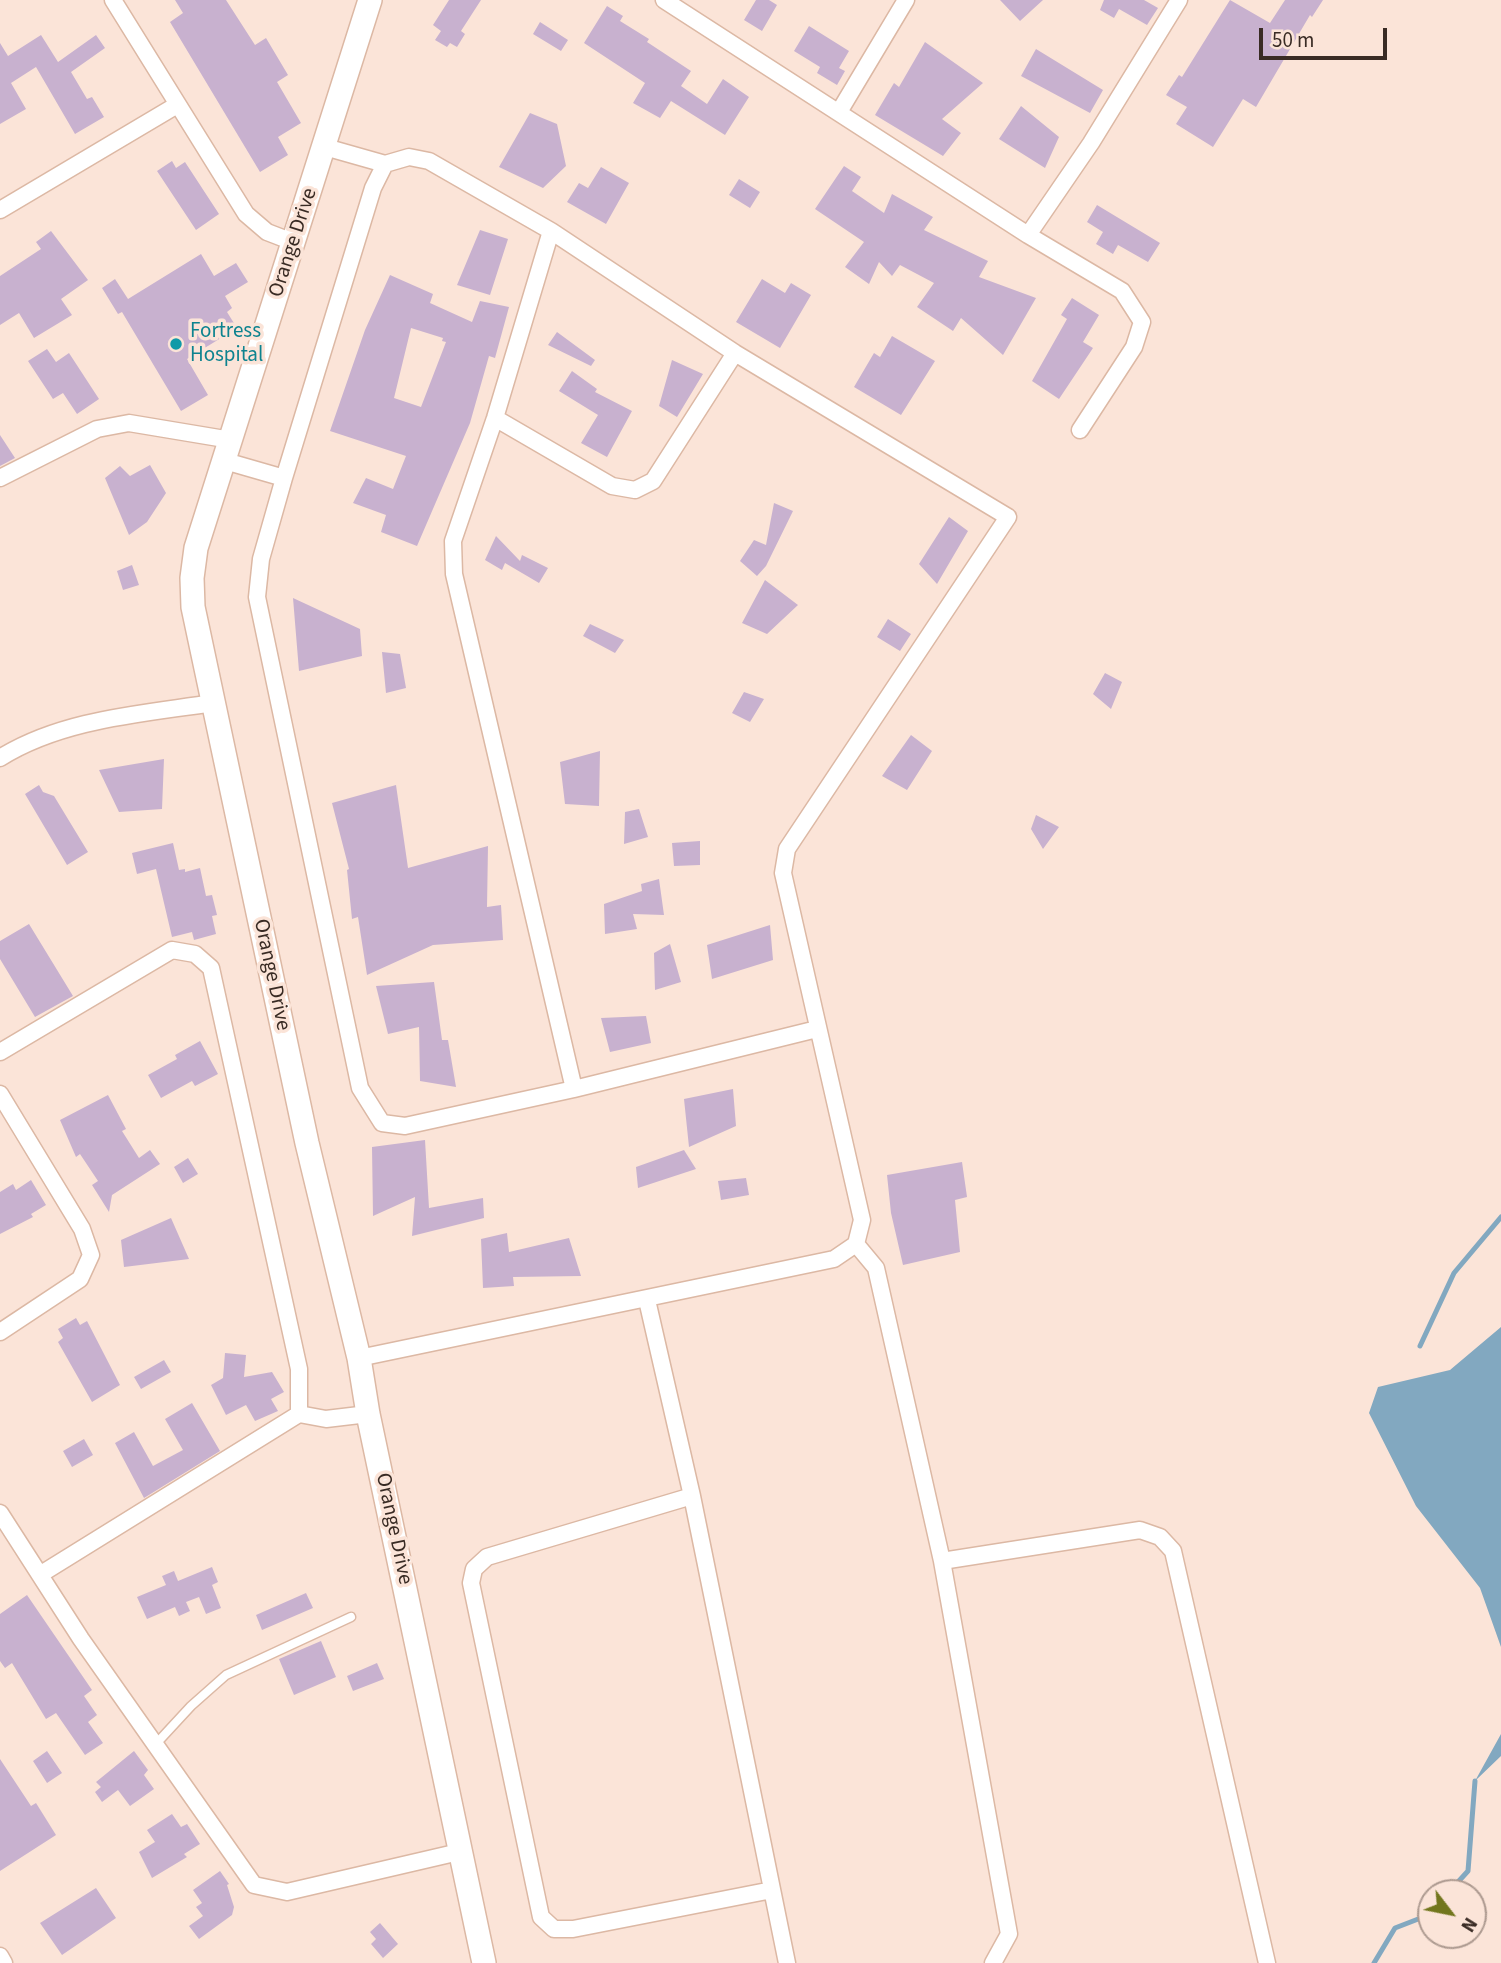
<!DOCTYPE html>
<html>
<head>
<meta charset="utf-8">
<style>
	body { margin:0 }
	#map { position:relative; width:1501px; height:1963px; overflow:hidden; background:#fbe4d8; font-family:"Source Sans 3",sans-serif }
	canvas { display:block }
	.north { position:absolute; left:1417px; top:1879px; width:70px; height:70px; box-sizing:border-box; background:#fbe4d8; border:2px solid #ad9a90; border-radius:50%; rotate:122deg; font-size:19px; font-weight:700; line-height:28px; text-align:center; color:#392b24 }
	.north::after { content:''; display:block; margin:auto; width:24px; height:32px; background:#72761d; clip-path:polygon(50% 0,100% 100%,50% 72%,0 100%) }
	.scale { position:absolute; left:1259px; top:28px; width:128px; height:32px; box-sizing:border-box; border:4px solid #392b24; border-top:0; padding-left:9px; font-size:21px; line-height:24px; white-space:nowrap; color:#392b24; -webkit-text-stroke:5px #fbe4d8; paint-order:stroke }
</style>
</head>
<body>
<div id="map">
<canvas width="1501" height="1963"></canvas>
<div class="north">N</div>
<div class="scale">50 m</div>
</div>
<script>
const g = document.querySelector('canvas').getContext('2d');
g.lineJoin = 'round';
function paint(path, color) { g.fillStyle = color; g.fill(path, 'evenodd'); }
function trace(path, color, width, dash) { g.strokeStyle = color; g.lineWidth = width; g.lineCap = dash ? 'butt' : 'round'; g.setLineDash(dash || []); g.stroke(path); }
function drawText(font, color, halo, rows, align = 'center') {
  g.font = font + ' "Source Sans 3",sans-serif'; g.lineWidth = 7; g.setLineDash([]); g.textBaseline = 'middle'; g.strokeStyle = halo; g.fillStyle = color; for (const [text, x, y, turn = 0] of rows) {
    g.save(); g.translate(x, y); g.rotate((+turn || 0) * Math.PI / 180); g.textAlign = isNaN(turn) ? turn : align; if (halo) g.strokeText(text, 0, 0); g.fillText(text, 0, 0); g.restore();
  }
}
const water = new Path2D(`
	M1501,1327v320l-21,-59 -64,-82 -47,-93 9,-26 72,-17z
	M1501,1734v22l-26,25z`);
const stream = new Path2D(`
	M1420,1346l34,-73 47,-56
	M1448,1893l20,-22 7,-90
	M1374,1963l21,-35 31,-12 5,-6`);
const building = new Path2D(`
	M175,0h51l29,45 11,-7 22,37 -11,7 24,41 -23,14 10,18 -28,17 -90,-150 13,-9z
	M449,0h32l-20,31 4,3 -8,13 -7,-4 -3,4 -12,-7 6,-9 -8,-6z
	M756,0h13l8,5 -15,26 -18,-11z
	M1000,0h43l-23,21z
	M1104,0h40l14,8 -11,17 -28,-16 -5,9 -14,-8z
	M1230,0l40,23 15,-23h38l-11,17 -2,-2 -54,92 -13,-8 -30,48 -37,-23 11,-17 -21,-12 13,-20 3,2z
	M607,6l16,10 -3,5 29,18 -2,3 44,29 -10,15 26,18 16,-25 26,18 -24,38 -54,-34 -11,17 -27,-15 12,-20 -61,-40z
	M540,22l28,18 -7,11 -28,-17z
	M809,26l40,25 -10,17 6,3 -8,14 -20,-12 3,-6 -26,-16z
	M41,35l17,27 38,-27 9,13 -34,24 16,27 5,-2 12,20 -29,17 -39,-67 -25,16 15,26 -26,15v-81l8,13z
	M925,42l58,41 -41,36 19,14 -18,23 -68,-41 19,-32 5,4z
	M1036,49l67,41 -13,23 -69,-37z
	M1021,106l38,31 -14,31 -46,-29z
	M530,113l27,11 9,42 -23,22 -44,-21z
	M172,161l4,7 9,-6 34,52 -23,16 -39,-59z
	M844,166l17,11 -9,14 32,22 8,-19 41,23 -9,13 64,31 -9,16 57,21 -33,57 -42,-37 -8,13 -36,-24 17,-24 -34,-18 -8,11 -13,-14 -10,22 -24,-17 19,-25 -49,-33z
	M601,167l28,16 -23,41 -39,-22 12,-19 9,5z
	M739,179l21,13 -10,16 -21,-13z
	M1097,205l63,38 -12,19 -30,-17 -5,9 -17,-10 7,-12 -16,-10z
	M480,230l28,9 -18,56 -33,-10z
	M51,231l37,49 -27,19 11,16 -38,23 -15,-25 -19,12v-49l41,-27 -5,-7z
	M201,254l13,22 22,-13 12,19 -23,14 7,12 -5,4 10,16 -50,31 21,36 -27,16 -59,-99 -4,2 -16,-26 13,-9 13,20z
	M390,275l43,19 -3,9 42,19 8,-21 29,6 -14,51 -6,-2 -19,67 -53,123 -36,-14 5,-17 -33,-12 13,-25 27,11 13,-33 -76,-25 35,-101zM411,328l32,10 -1,3 4,1 -25,65 -27,-9z
	M762,279l23,14 6,-10 20,12 -31,53 -44,-26z
	M1072,298l27,17 -16,27 10,6 -34,51 -27,-18 35,-62 -6,-4z
	M557,332l38,28 -4,6 -43,-21z
	M892,336l43,25 -34,54 -47,-28 20,-34 6,4z
	M47,349l9,13 13,-9 30,46 -22,15 -14,-21 -10,6 -25,-38z
	M672,360l31,14 -26,43 -18,-11z
	M572,371l25,18 -2,3 37,19 -25,46 -26,-14 17,-28 -39,-24z
	M0,435l15,23 -15,8z
	M150,465l16,28 -19,29 -18,13 -24,-57 15,-12 10,10z
	M774,503l19,8 -27,55 -9,10 -17,-15 14,-21 12,5z
	M949,517l19,14 -31,53 -18,-20z
	M496,536l24,25 2,-6 26,13 -9,15 -34,-20 -3,7 -17,-10z
	M132,565l7,20 -16,5 -6,-19z
	M765,580l33,25 -31,29 -25,-11z
	M293,598l67,31 2,27 -63,15z
	M888,619l23,15 -11,17 -23,-14z
	M590,624l34,16 -9,13 -32,-17z
	M382,652l18,2 6,34 -20,5z
	M1105,673l17,9 -11,27 -18,-15z
	M744,692l20,7 -14,23 -18,-9z
	M911,735l21,16 -25,39 -25,-14z
	M600,751l-1,55 -34,-2 -5,-42z
	M164,759l-2,50 -43,3 -20,-42z
	M39,785l4,7 11,4 34,56 -21,13 -42,-71z
	M396,785l12,83 80,-22 -1,61 14,-2 2,35 -70,5 -66,30 -9,-58 -6,2 -5,-49 2,-1 -17,-66z
	M639,809l9,28 -24,7 1,-32z
	M1036,815l23,12 -16,22 -12,-20z
	M700,841v24l-26,1 -2,-23z
	M173,843l6,27 6,-1v3l15,-4 6,28 6,-1 5,20 -5,1 4,18 -22,6 -2,-8 -20,5 -16,-68 -19,5 -5,-21z
	M659,879l5,36 -31,-1 4,15 -32,5 -1,-30 38,-13 -1,-7z
	M29,924l44,72 -38,21 -35,-58v-18z
	M770,925l3,35 -61,19 -5,-34z
	M670,944l11,38 -26,8 -1,-37z
	M434,982l8,58h6l8,47 -36,-6 -1,-54 -31,7 -12,-48z
	M646,1016l5,27 -41,9 -9,-34z
	M200,1041l18,33 -23,12 -3,-5 -31,17 -13,-23 29,-16 -2,-4z
	M733,1089l3,37 -47,21 -5,-48z
	M108,1095l18,34 -4,2 17,27 11,-8 10,14 -48,31 -3,17 -17,-27 6,-4 -18,-27 -4,3 -16,-37z
	M425,1140l4,68 54,-10 1,20 -72,18 3,-39 -42,19 -1,-69z
	M684,1150l12,19 -58,19 -2,-21z
	M188,1158l10,16 -15,9 -9,-16z
	M962,1162l5,35 -12,3 5,52 -57,13 -12,-52 -4,-38z
	M746,1178l3,17 -28,5 -3,-19z
	M31,1180l15,25 -15,9 2,3 -33,17v-42l13,-8 3,6z
	M171,1218l18,41 -65,8 -3,-27z
	M507,1233l2,19 60,-14 12,38 -68,1 1,9 -31,2 -2,-49z
	M76,1318l4,7 7,-4 33,64 -28,17 -34,-60 5,-4 -5,-9z
	M225,1353l21,2 -2,22 28,-5 12,20 -13,7 7,12 -23,10 -9,-16 -20,10 -15,-30 12,-7z
	M164,1360l7,12 -30,17 -7,-12z
	M192,1403l28,48 -76,47 -29,-55 19,-11 19,34 30,-16 -18,-31z
	M84,1439l9,16 -21,12 -9,-16z
	M212,1567l6,15 -6,3 9,23 -15,6 -7,-17 -13,5 4,9 -11,5 -4,-9 -28,12 -10,-22 29,-12 -4,-9 12,-5 4,10z
	M306,1593l7,15 -51,22 -6,-15z
	M27,1595l65,95 -8,6 13,19 -9,7 15,21 -18,12 -29,-42 -10,6 -34,-56 -7,5 -5,-7v-47z
	M321,1641l15,36 -42,18 -15,-36z
	M377,1663l7,16 -31,12 -6,-15z
	M47,1751l15,22 -15,10 -14,-22z
	M134,1751l14,19 -4,5 10,14 -24,17 -12,-16 -16,12 -7,-10 6,-5 -5,-5z
	M0,1759l31,47 5,-3 20,32 -56,36z
	M172,1814l9,13 6,-3 13,20 -16,10 3,3 -35,21 -13,-26 16,-10 -8,-12z
	M220,1871l9,13 -2,1 7,22 -2,8 -33,24 -10,-13 14,-10 -7,-9 6,-4 -9,-13z
	M96,1888l20,30 -54,37 -22,-32z
	M380,1923l18,21 -15,14 -12,-14 5,-5 -6,-7z`);
const lane = new Path2D(`
	M154,1746l37,-40 35,-31 125,-58`);
const street = new Path2D(`
	M113,0l133,214 21,18 26,10
	M664,0l364,235 63,-92 88,-143
	M839,112l67,-112
	M325,147l60,17
	M0,210l177,-105
	M551,231l-56,187 -42,123 1,33 120,515
	M1028,235l94,56 20,31 -8,25 -54,83
	M495,418l117,68 23,4 18,-9 82,-128
	M225,461l59,17
	M0,478l97,-49 32,-6 102,17
	M0,758c62,-39 142,-44 213,-55
	M0,1052l172,-102 23,4 16,14 88,401v45l-258,160
	M0,1094l82,135 9,26 -11,24 -80,53
	M856,1244l20,24 66,293 67,373 -16,29
	M647,1300l45,196 95,467
	M359,1358l475,-99 22,-15 6,-24 -79,-347 4,-24 221,-332 -273,-164 -184,-122 -122,-70 -20,-4 -24,7 -12,24 -89,290 -23,81 -4,38 103,491 22,35 23,3 169,-37 243,-60
	M299,1414l27,5 42,-5
	M692,1496l-205,61 -13,12 -3,14 70,334 13,12h19l199,-39
	M0,1513l81,126 173,246 33,7 172,-40
	M942,1561l198,-31 20,7 13,14 94,412
	M0,1956l4,7`);
const secondary = new Path2D(`
	M370,0l-174,548 -4,30 1,29 114,536 52,215 9,56 116,549`);
const markers = [
	[176,344,7,"#0f9aa8"]
];
const streetNames = [
	["Orange Drive",294,243,-72],
	["Orange Drive",271,975,78],
	["Orange Drive",393,1529,78]
];
const cultureNames = [
	["Fortress",190,332],
	["Hospital",190,356]
];
paint(water, '#82a8c0');
trace(stream, '#82a8c0', 5);
paint(building, '#c8b1cf');
trace(lane, '#dcb8a4', 11);
trace(street, '#dcb8a4', 19);
trace(secondary, '#dcb8a4', 26);
trace(lane, '#fff', 8);
trace(street, '#fff', 16);
trace(secondary, '#fff', 23);
for (const [x, y, r, color] of markers) { const dot = new Path2D(); dot.arc(x, y, r, 0, 2 * Math.PI); g.fillStyle = color; g.fill(dot); trace(dot, '#fbe4d8', 2.5); }
drawText('21px', '#392b24', '#fbe4d8', streetNames);
drawText('21px', '#0d838f', '#fbe4d8', cultureNames, 'left');
</script>
</body>
</html>
